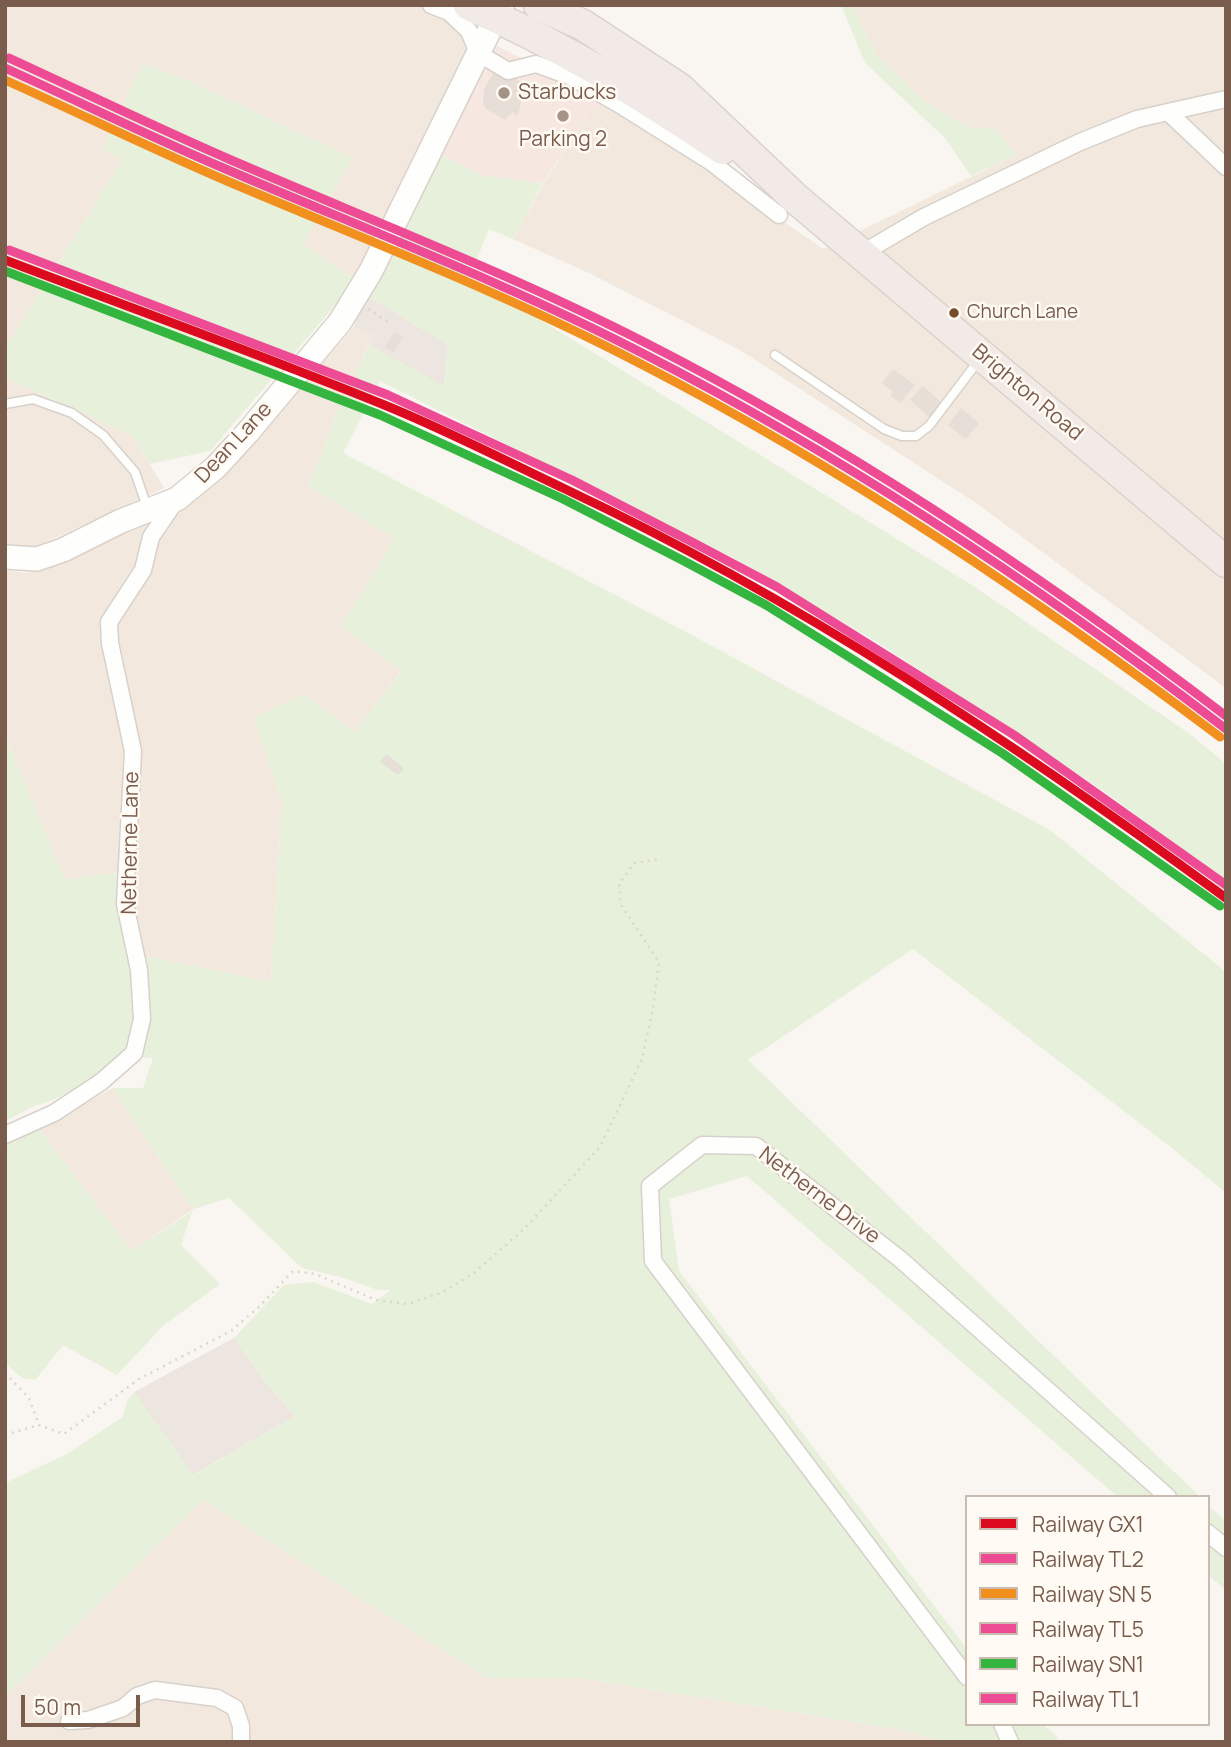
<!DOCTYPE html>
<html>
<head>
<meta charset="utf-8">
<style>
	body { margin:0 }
	#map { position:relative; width:1231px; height:1747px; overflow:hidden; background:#f9f5f0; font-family:Manrope,sans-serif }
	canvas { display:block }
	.frame { position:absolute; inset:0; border:7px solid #7a5c4d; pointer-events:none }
	.legend { position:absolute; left:965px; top:1495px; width:245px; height:231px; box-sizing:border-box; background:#fffaf3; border:2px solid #cabbb1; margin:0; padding:9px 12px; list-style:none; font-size:21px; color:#7a5c4d }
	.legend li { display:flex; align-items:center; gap:14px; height:35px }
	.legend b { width:35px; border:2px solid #cabbb1 }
	.scale { position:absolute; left:21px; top:1695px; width:119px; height:32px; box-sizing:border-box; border:4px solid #7a5c4d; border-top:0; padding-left:9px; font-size:21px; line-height:24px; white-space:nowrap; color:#7a5c4d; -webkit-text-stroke:5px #fffaf3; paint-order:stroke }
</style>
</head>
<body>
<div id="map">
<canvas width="1231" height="1747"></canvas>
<div class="frame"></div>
<ul class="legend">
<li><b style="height:9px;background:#dc0a1e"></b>Railway GX1</li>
<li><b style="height:9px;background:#ee4b95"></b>Railway TL2</li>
<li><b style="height:9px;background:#f1901f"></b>Railway SN 5</li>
<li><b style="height:9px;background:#ee4b95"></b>Railway TL5</li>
<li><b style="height:9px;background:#33b540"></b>Railway SN1</li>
<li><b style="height:9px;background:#ee4b95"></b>Railway TL1</li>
</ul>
<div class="scale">50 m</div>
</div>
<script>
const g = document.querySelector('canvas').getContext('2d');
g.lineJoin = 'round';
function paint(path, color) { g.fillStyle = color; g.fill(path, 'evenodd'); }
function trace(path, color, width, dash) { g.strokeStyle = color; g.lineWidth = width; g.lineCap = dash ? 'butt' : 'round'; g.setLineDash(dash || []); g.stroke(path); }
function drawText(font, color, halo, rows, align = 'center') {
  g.font = font + ' Manrope,sans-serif'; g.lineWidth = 5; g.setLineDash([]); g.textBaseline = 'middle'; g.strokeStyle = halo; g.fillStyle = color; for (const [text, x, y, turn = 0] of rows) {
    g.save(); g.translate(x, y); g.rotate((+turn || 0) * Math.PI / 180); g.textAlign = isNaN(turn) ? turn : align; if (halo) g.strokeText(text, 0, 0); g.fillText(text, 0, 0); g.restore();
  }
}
const residential = new Path2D(`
	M5,5h412l39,19 14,30 -114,227 -54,-37 50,-86 -251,-8 22,9 -118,190z
	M852,5h374v683l-247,-183 -239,-155 -149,-76 -78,-35 31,-56 56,-86 25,13 198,139 193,-94 -21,-27h-24l-44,-25 -50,-47z
	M354,327l19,9 -31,64 -33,86 86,52 -54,89 61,42 -47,63 -50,-38 -52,24 29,86 -11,179 -130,-27 -8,-83 -28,1 -40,7 -60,-146v-165l21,3 55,-19 59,-35 113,-77z
	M5,378l127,57 32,53 -127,58 -32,2z
	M113,1088l80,121 -61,42 -93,-122z
	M203,1500l284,178h92l313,50 55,14h-942v-46z`);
const commercial = new Path2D(`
	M497,46l103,51 -57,86 -59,-7 -44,-21z`);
const industrial = new Path2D(`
	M364,294l83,50 -3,43 -75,-42 4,-9 -19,-9z
	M234,1338l31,44 30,34 -102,59 -59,-83z`);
const green = new Path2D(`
	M841,5h11l25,51 50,47 44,25h24l21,27 -45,21 -26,-38 -80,-75z
	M143,64l41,14 168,80 -49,86 53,37 -146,170 -60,13 -18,-29 -127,-57v-29l118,-190 -22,-9z
	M440,155l44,21 59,7 -30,56 -24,-10 -21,52 48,24 459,282 215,147 36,30v117l-121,-89 -228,-150 -145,-85 -352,-176 -37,72 345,180 362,197 176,142v221l-54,-45 -259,-199 -165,111 452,437h-82l-371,-321 -78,23 10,72 288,378v75h76l14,13v5h-110l-55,-14 -313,-50h-92l-284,-178 -198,196v-213l60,-28 58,-38 4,-16 7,-9 60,83 101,-59 -30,-34 -31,-44 50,-53 29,-3 59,22 19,-14h-13l-38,-13 -38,-9 -73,-70 -36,11 -80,-121h30l10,-30 -27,-1 -31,27 -60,22 -30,15v-386l60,145 40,-6 29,-1 7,82 130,27 11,-178 -29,-86 52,-24 50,38 47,-62 -61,-43 54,-89 -86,-52 33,-86 27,-55 75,41 3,-42 -83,-50z
	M39,1129l93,122 60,-40 -11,34 39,39 -56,41 -47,50 -54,-30 -28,35 -13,-2 -17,-15v-218z
	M1208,1505l18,16v69l-18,-15z`);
const building = new Path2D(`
	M497,66l30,20 -5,11 -4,19 -6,-4 -7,8 -19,-11 -3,-6 1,-14z
	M394,332l9,5 -10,15 -8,-5z
	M893,369l22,16 -15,18 -10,-8 3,-3 -11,-9z
	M923,386l19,17 -13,14 -19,-17z
	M961,408l18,15 -13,16 -18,-14z
	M386,754l18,14 -6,7 -18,-13z`);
const path = new Path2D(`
	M368,309l22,14
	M5,1373l24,25 10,27 25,9 75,-55 92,-48 29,-25 33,-35 22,3 61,26 31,4 34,-11 33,-20 50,-44 76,-82 42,-88 11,-51 6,-46 -38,-57 -2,-21 15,-21 28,-4
	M5,1435l34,-10`);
const lane = new Path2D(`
	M775,355l109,74 18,7h14l13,-10 50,-66
	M5,404l28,-5 39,14 31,22 32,37 12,35`);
const street = new Path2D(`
	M431,5l18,7 20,19 9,22 30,18 28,-7 33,12 48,27 94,59 68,53
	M1168,112l58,55
	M861,254l63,-37 156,-75 57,-23 89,-20
	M5,1135l49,-22 47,-31 33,-29 8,-34 -3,-49 -14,-66 8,-153 -23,-108 -1,-21 34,-52 8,-33 26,-38
	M1208,1533l18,15
	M967,1677l-314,-416 -3,-75 52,-41 54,1 144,113 268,238
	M69,1721l19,-1 35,-12 14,-12 18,-6 62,8 18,10 6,18v16
	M1002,1724l8,18`);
const secondary = new Path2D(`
	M5,557l32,2 26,-9 58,-29 56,-22 39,-32 32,-35 92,-110 31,-51 131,-266`);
const highway = new Path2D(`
	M469,5c89,39 173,89 253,144
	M539,5l44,20 96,63 116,110 431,364`);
const rail1 = new Path2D(`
	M5,260c126,48 252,93 377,144 62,25 122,56 183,85 234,110 452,256 661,409`);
const rail2 = new Path2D(`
	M5,68c75,34 148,70 223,102 139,60 281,114 416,184 205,105 399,235 582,375`);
const rail3 = new Path2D(`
	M5,80c74,33 147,69 222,101 139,59 280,113 414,183 204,105 396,235 579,373`);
const rail4 = new Path2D(`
	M9,58c74,34 148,70 222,102 139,60 280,114 415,183 204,104 398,234 580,373`);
const rail5 = new Path2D(`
	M5,271l375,144 183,84 119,61 84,45 236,148 218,153`);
const rail6 = new Path2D(`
	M9,250l379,145 184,85 120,62 85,45 237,148 212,150`);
const markers = [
	[504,93,7,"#a69286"],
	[563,116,7,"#a69286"],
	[954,313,6,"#7a4b2a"]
];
const busNames = [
	["Church Lane",967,313]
];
const poiNames = [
	["Starbucks",518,93],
	["Parking 2",563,140,"center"]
];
const streetNames = [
	["Brighton Road",1027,393,40],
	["Dean Lane",234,443,-47],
	["Netherne Lane",131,843,-89],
	["Netherne Drive",819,1196,37]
];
paint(residential, '#f2e8de');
paint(commercial, '#f6e8e1');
paint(industrial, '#ede5e0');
paint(green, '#e7f0db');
paint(building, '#e6ded7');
trace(lane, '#d7d1cb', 11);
trace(street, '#d7d1cb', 19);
trace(secondary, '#d9d2cb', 26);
trace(highway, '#dad1cc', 33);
trace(path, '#dcd5d0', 2.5, [2, 5]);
trace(lane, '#fefefd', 8);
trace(street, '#fefefd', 16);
trace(secondary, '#fefefd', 23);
trace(highway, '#f2eae7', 30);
trace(rail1, '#dc0a1e', 9);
trace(rail2, '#ee4b95', 9);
trace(rail3, '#f1901f', 9);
trace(rail4, '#ee4b95', 9);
trace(rail5, '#33b540', 9);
trace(rail6, '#ee4b95', 9);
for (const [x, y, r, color] of markers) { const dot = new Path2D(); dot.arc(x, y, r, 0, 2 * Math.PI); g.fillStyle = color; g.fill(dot); trace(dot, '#fffaf3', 2.5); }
drawText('19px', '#7a5c4d', '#fffaf3', busNames, 'left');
drawText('21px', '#7a5c4d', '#fffaf3', poiNames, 'left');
drawText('21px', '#7a5c4d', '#fffaf3', streetNames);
</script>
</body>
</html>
